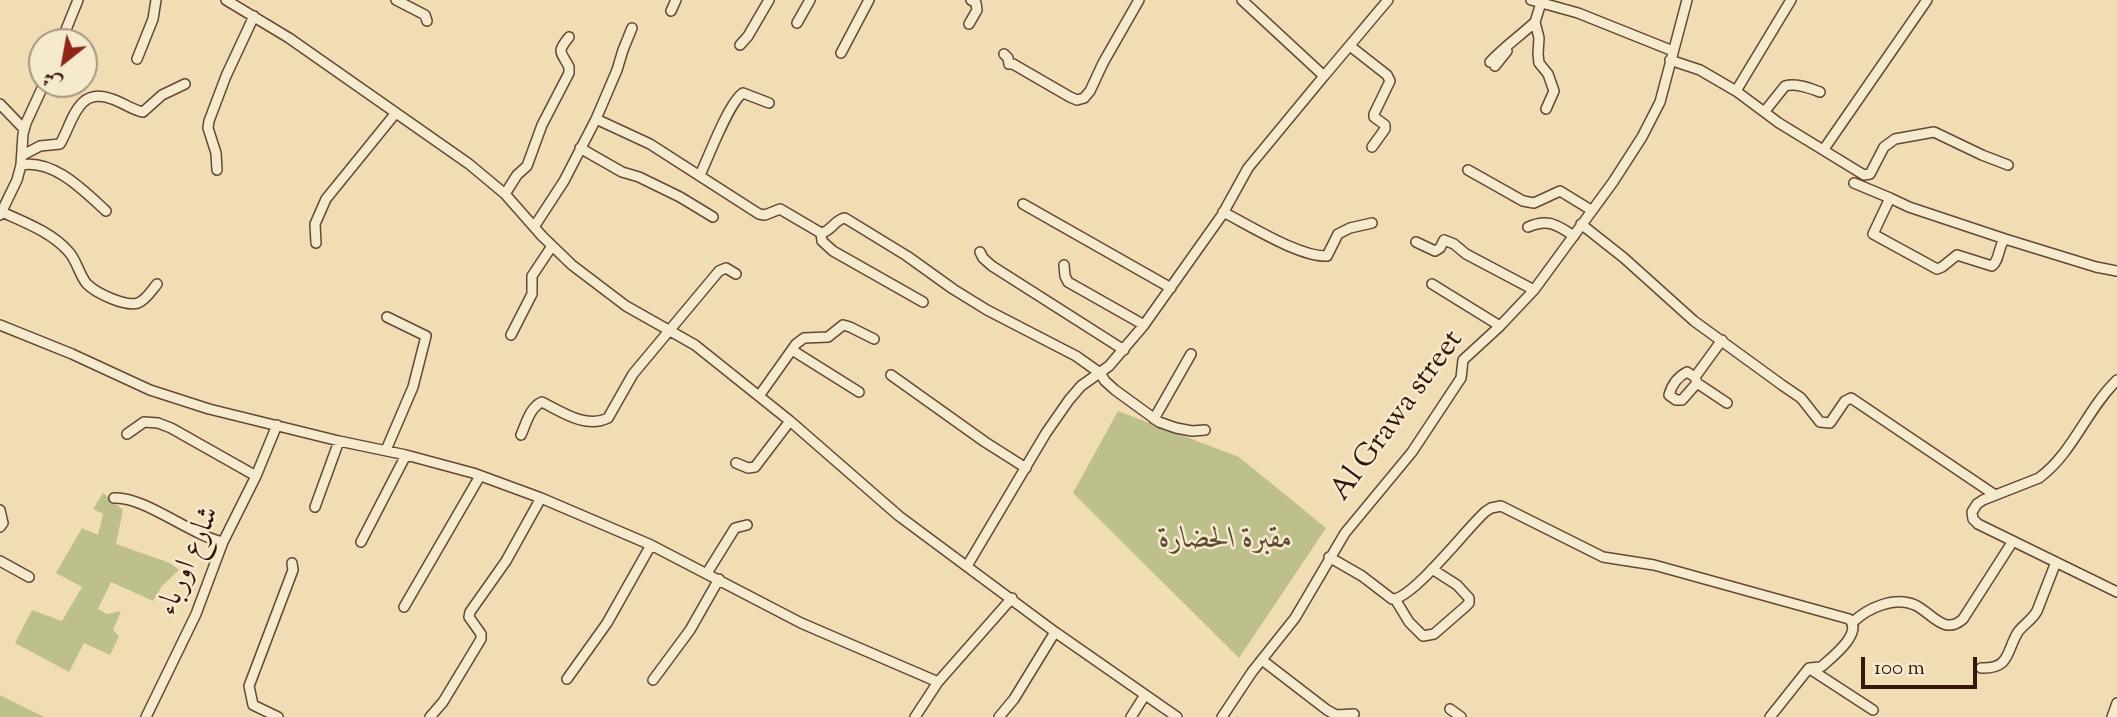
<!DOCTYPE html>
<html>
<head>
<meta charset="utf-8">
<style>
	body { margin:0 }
	#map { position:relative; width:2117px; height:717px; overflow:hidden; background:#f0ddb3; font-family:"Sorts Mill Goudy",Amiri,serif }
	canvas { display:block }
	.north { position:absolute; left:28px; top:28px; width:70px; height:70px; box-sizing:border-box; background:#f5e9ce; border:2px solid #a99580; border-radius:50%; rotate:211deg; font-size:19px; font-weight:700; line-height:28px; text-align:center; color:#36160b }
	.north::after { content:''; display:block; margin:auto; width:24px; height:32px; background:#8f2418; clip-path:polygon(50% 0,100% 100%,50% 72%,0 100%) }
	.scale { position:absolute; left:1861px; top:657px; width:116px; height:32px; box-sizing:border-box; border:4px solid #36160b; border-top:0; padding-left:9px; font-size:21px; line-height:24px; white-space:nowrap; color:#36160b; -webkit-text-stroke:5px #f5e9ce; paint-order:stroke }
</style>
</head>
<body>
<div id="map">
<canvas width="2117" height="717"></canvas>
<div class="north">ش</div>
<div class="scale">100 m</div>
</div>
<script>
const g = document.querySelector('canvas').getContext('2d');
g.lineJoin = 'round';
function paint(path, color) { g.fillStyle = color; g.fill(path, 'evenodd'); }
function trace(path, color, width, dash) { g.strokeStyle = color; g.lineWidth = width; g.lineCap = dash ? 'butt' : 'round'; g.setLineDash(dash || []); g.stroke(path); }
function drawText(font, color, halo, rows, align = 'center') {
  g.font = font + ' "Sorts Mill Goudy",Amiri,serif'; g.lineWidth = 5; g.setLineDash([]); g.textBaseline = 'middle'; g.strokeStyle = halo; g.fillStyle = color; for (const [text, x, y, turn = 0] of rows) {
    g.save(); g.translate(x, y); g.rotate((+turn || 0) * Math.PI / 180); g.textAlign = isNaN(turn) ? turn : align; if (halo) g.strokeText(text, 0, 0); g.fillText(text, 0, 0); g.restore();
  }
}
const green = new Path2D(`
	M1118,411l121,46 87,71 -87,130 -166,-165z
	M103,493l20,17 -7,34 54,19 9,7 -17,16 -9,15 -42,-19 -13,27 9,5 14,-3 -8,19 6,6 -9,19 -26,-12 -15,29 -54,-29 17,-33 30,11 20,-34 -26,-14 26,-45 16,7 5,-21 -10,-5z
	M0,694v1l44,22h-44z`);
const minor = new Path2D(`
	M226,0l63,38 180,126 36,30 37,42 30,29 54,41 69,39 95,76 109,95 156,116 122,85
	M396,0l29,15 2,6
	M1531,0l47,13 95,38
	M1541,3l-6,19 4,16 -1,16 1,9 9,11 6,17 -8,18
	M671,11l5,-11
	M797,23l13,-23
	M969,24l8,-14 -1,-7 -5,-3
	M61,42l17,-42
	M740,45l8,-9 21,-36
	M1350,46l37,29 3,6 -16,33v3l11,8v4l-13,18
	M841,53l28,-53
	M1004,54l4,4 1,6h4l57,33 7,3 7,-2 6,-7 13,-28 36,-63
	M137,59l16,-40 3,-19
	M1670,60l30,10 36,21 43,32 85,52 6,-1 14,-27 11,-8 39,-7 48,23 26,10
	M1490,62c14,-15 30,-26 45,-40
	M1495,66l12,-15
	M1324,76l64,-76
	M1736,91l55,-91
	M0,104l24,25
	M1765,111l20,-25c11,-3 24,2 35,6
	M596,119l21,-49 6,-20 9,-22
	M580,148l42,24 17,5 41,20 33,20
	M1824,149l103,-149
	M23,155l17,-9 20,-2c13,-22 17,-58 52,-45 10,3 20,11 31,13l19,-17 23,-11
	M21,165c33,-6 63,26 85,46
	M217,170l-1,-17 -8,-25 1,-7 17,-45 28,-60
	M1468,170l55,31 11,2 26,-12 31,19
	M700,175c9,-19 29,-73 43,-82l26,10
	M1854,183l36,15 -17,36 64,35 5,-2 15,-12 35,11c8,-6 6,-20 13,-27l91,28 21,4
	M505,194l12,-19 10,-9 15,-41 27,-52v-6c-8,-16 -13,-14 0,-30
	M1890,198l19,9 96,32
	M1023,204l148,84
	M2,212c22,10 49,20 66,39 9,9 11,24 19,33 9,9 38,23 51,19 8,-3 14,-13 19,-19
	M1223,212c26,13 76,45 104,44l11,-22 12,-6 22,-5
	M0,215l17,-35 4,-15 2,-31 3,-11 18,-39
	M1581,224l43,34 70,63 88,64 19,13 19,24 10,1 15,-22 6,-3 144,97
	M534,227l30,-46 32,-62 54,25 109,70 6,1 15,-6 41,24c10,-1 14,-14 24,-15l62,38 46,33 34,21 89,46 24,17 5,8 10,9 44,32 17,6 16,3 13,-1
	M1528,227c20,-9 29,-2 46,9
	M821,233l1,8 11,10 90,51
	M1416,242l19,9 5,-3 4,-8 10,4 12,10 68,36
	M316,243l-1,-19 11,-25 69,-85
	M980,252l3,6 9,8 132,84
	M1064,265l1,11 3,6 76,43
	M1432,284l68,42
	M0,325l72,29 78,36 59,19 130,32 67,14 67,18 68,25 110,47 150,78 137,59 74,-84
	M511,335l21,-41v-18l20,-30
	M1722,340l-27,37 2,6 30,20
	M792,350l67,42
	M891,375l94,67 41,26
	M1695,377l-8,-5c-10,5 -15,12 -18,23l7,5h6l15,-17
	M2117,380c-30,29 -44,73 -78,98l-56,22 -6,4 -5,8 1,7 5,5 139,68
	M759,396l37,-52 8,-6 24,-1 15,-12 7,2 24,12
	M1154,419l37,-65
	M127,434l17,-12 14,1 13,5 85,48
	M521,435c5,-11 9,-28 21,-33 20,10 44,27 66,16l25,-44 86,-103 7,-3 10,6
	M386,450l27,-63 13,-51 -39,-19
	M736,463l12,5 7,-1 35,-46
	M114,498c30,-2 78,38 109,44
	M315,507l24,-66
	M0,510l3,13 -3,4
	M361,542l45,-87
	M1329,557l33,19 30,23c20,1 75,-71 93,-87l6,-4 10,-2 102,51 51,8 195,54c15,14 -18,39 -28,48l-12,1 -39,49
	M0,561l29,16
	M967,566l79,-133 23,-33 12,-14 28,-20 35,-41 78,-110 26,-47 76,-92 -82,-76
	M707,573l28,-45 12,-3
	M1395,599l14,23 14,14 11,-2 31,-27 4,-4v-5l-12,-13 -25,-16
	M404,607l76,-131
	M1853,622c15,-14 41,-26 62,-17 17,8 29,31 48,14l50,-78
	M1262,660l65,50 9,5 18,-1
	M1981,668c30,1 25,-17 37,-36 6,-8 14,-12 19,-21l19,-49
	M1810,669l63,41
	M567,679l40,-56 44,-78
	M653,680l37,-50 29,-51
	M1450,709l11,8
	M146,717l50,-103 27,-72 33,-66 21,-51
	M278,717l-25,-12 -4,-19 44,-116 -1,-7
	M430,717l13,-15 38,-63v-5l-12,-17 1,-5 36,-51 35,-63
	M915,717l23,-35
	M999,717l15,-18 41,-67
	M1131,717l14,-22
	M1222,717l30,-45 43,-54 50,-85 67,-81 49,-74 2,-18 37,-34 34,-36 79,-108 29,-45 18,-35 27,-102
	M2112,717l5,-14`);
const streetNames = [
	["Al Grawa street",1399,417,-54],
	["شارع اورباء",191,562,-67]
];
const parkNames = [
	["مقبرة الحضارة",1226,542]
];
paint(green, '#bdc08a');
trace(minor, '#644835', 12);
trace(minor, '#f5e9ce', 9);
drawText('30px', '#36160b', '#f5e9ce', streetNames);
drawText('italic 30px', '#5e4931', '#f5e9ce', parkNames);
</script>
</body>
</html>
